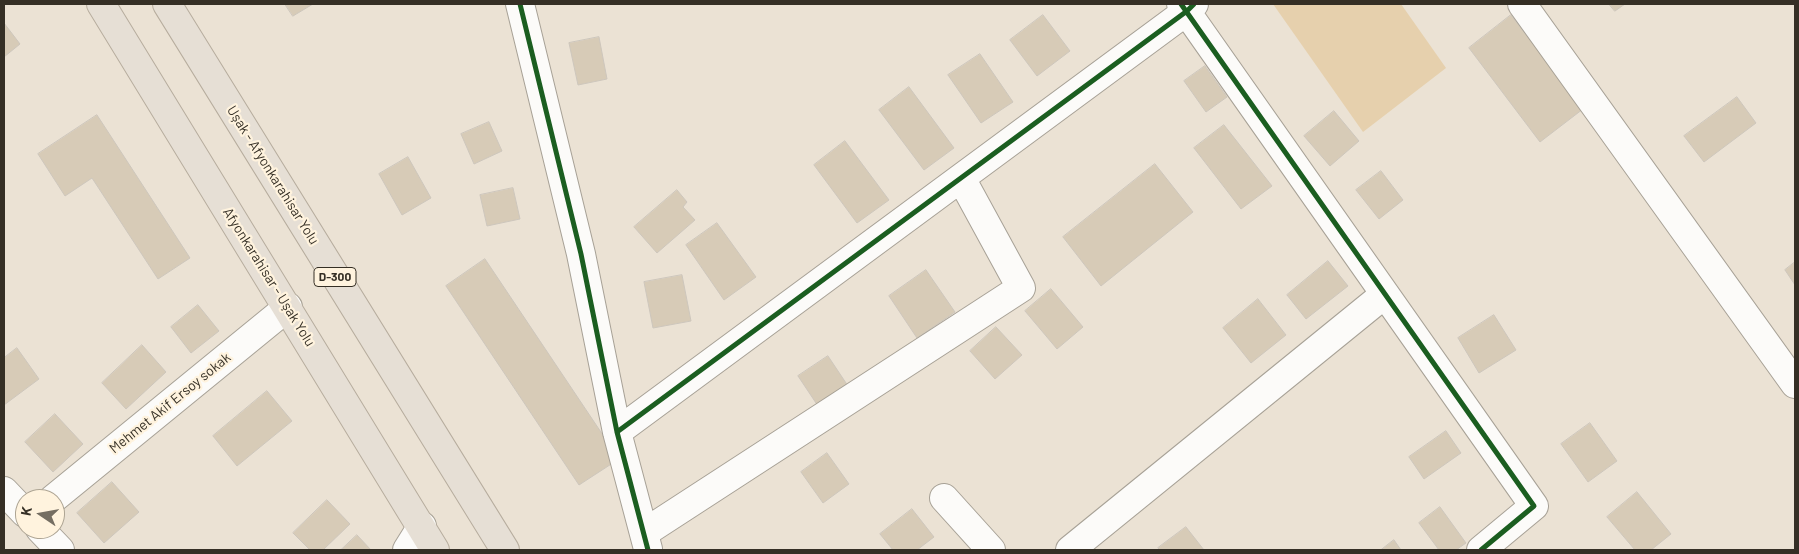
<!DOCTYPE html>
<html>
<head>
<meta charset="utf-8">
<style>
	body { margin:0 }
	#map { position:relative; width:1799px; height:554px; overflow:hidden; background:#ebe2d4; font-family:Barlow,sans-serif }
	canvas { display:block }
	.frame { position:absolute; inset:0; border:5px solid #352f25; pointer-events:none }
	.north { position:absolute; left:15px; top:489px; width:50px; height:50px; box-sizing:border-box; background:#fff3de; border:1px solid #aea594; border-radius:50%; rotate:282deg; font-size:14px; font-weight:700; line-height:20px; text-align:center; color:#352f25 }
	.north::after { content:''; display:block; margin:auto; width:18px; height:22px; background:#756e62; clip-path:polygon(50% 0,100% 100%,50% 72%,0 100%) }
</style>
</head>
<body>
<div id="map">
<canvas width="1799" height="554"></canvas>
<div class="frame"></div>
<div class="north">K</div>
</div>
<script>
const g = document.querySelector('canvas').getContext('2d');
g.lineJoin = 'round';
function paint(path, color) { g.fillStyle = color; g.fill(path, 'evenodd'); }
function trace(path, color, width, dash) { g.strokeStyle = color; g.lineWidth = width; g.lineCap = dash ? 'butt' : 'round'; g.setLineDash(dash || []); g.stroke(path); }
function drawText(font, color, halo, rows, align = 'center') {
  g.font = font + ' Barlow,sans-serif'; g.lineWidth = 4.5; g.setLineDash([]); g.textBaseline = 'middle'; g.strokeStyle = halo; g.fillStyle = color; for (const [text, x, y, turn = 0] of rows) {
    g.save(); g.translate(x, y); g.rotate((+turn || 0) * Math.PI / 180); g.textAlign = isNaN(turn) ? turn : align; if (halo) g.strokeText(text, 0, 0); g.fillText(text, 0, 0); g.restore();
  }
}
const green = new Path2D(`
	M1273,4h128l45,64 -83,64z`);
const building = new Path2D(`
	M285,4h28l-20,12z
	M1609,4h16l-10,7z
	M1043,15l27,36 -33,25 -27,-36z
	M1511,15l72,94 -43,33 -71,-94z
	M4,23l16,21 -16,13z
	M599,37l8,42 -29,6 -9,-42z
	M980,54l33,48 -32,21 -33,-48z
	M1205,66l22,31 -21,15 -22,-31z
	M909,87l45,61 -30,22 -45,-60z
	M1737,97l19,26 -52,39 -20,-26z
	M1334,111l25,30 -29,25 -26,-30z
	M97,115l93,143 -32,21 -66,-101 -27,18 -27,-42z
	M489,122l13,29 -28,13 -13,-30z
	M1224,125l48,61 -31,23 -47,-61z
	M845,141l44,59 -32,23 -43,-58z
	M408,157l23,41 -29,17 -23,-41z
	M1155,164l38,48 -92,74 -38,-49z
	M1381,171l22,29 -24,19 -23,-29z
	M513,188l7,31 -33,7 -7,-31z
	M677,190l10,12 -4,5 12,13 -38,33 -23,-26z
	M717,223l39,54 -32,23 -38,-55z
	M485,259l134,200 -40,26 -133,-199z
	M1328,261l20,25 -42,33 -19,-24z
	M1795,262v23l-10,-15z
	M926,270l29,42 -38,26 -28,-42z
	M682,275l9,46 -38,7 -9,-46z
	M1051,289l32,38 -26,22 -32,-38z
	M1258,299l28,36 -35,28 -28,-35z
	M198,305l21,26 -28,22 -20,-26z
	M1494,315l22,35 -37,23 -21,-35z
	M996,327l26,28 -27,24 -25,-28z
	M142,345l24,27 -40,37 -24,-26z
	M17,348l22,31 -35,26v-47z
	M828,356l20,30 -30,20 -20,-30z
	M267,391l25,30 -55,45 -24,-30z
	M55,414l28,30 -30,28 -28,-30z
	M1590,423l27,38 -29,21 -27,-38z
	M1446,431l15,22 -37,26 -15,-22z
	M827,453l22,31 -26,19 -22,-31z
	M112,482l27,30 -35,31 -27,-30z
	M1637,492l34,42 -20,16h-16l-28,-33z
	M327,500l23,24 -27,26h-13l-17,-17z
	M1440,507l26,36 -10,7h-17l-20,-27z
	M912,509l22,28 -17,13h-24l-13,-16z
	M1186,527l18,23h-44l-2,-2z
	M357,535l14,15h-30z
	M1394,540l7,10h-20z`);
const minor = new Path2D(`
	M520,4l61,250 36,178 31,117
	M1181,4l353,502 -53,44
	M1522,4l273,380
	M617,432l570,-421 7,-7
	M4,491l21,22
	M944,498l47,52
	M53,499l235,-192
	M40,529l20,21
	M644,533l377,-245 -60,-110
	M407,550l15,-24
	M1070,550l315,-256`);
const highway = new Path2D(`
	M101,4l334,546
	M167,4l338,546`);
const cycleway = new Path2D(`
	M520,4l61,250 36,178 31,118
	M1181,4l353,502 -53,44
	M617,432l570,-421 7,-7`);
const shields = [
	[335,277,42]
];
const shieldNames = [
	["D-300",335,277]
];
const streetNames = [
	["Uşak - Afyonkarahisar Yolu",273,175,58],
	["Afyonkarahisar - Uşak Yolu",269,277,58],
	["Mehmet Akif Ersoy sokak",170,403,-39]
];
paint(green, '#e6d0ad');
paint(building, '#d7cbb7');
trace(building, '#cdc6bc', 1);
trace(minor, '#a7a196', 30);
trace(highway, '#b7ad9e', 30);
trace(minor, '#fcfbf9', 28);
trace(highway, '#e6dfd5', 28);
trace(cycleway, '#1b5e20', 5);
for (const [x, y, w] of shields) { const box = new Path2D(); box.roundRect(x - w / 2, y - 9.5, w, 19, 4); g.fillStyle = '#fff3de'; g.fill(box); trace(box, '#352f25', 1); }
drawText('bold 12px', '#352f25', null, shieldNames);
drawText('14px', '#352f25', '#fff3de', streetNames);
</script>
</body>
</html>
